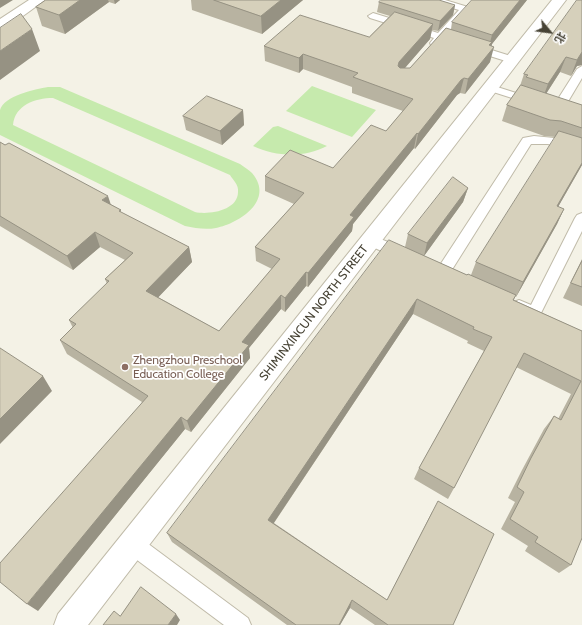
<!DOCTYPE html>
<html>
<head>
<meta charset="utf-8">
<style>
	body { margin:0 }
	#map { position:relative; width:582px; height:625px; overflow:hidden; background:#f4f2e6; font-family:Cabin,"Noto Sans SC",sans-serif }
	canvas { display:block }
	.north { position:absolute; left:530px; top:12px; width:40px; height:40px; -webkit-text-stroke:3px #fff; paint-order:stroke; rotate:119deg; font-size:11px; font-weight:700; line-height:16px; text-align:center; color:#474335 }
	.north::after { content:''; display:block; margin:auto; width:14px; height:18px; background:#474335; clip-path:polygon(50% 0,100% 100%,50% 72%,0 100%) }
</style>
</head>
<body>
<div id="map">
<canvas width="582" height="625"></canvas>
<div class="north">北</div>
</div>
<script>
const g = document.querySelector('canvas').getContext('2d');
g.lineJoin = 'round';
function paint(path, color) { g.fillStyle = color; g.fill(path, 'evenodd'); }
function trace(path, color, width, dash) { g.strokeStyle = color; g.lineWidth = width; g.lineCap = dash ? 'butt' : 'round'; g.setLineDash(dash || []); g.stroke(path); }
function drawText(font, color, halo, rows, align = 'center') {
  g.font = font + ' Cabin,sans-serif'; g.lineWidth = 3.5; g.setLineDash([]); g.textBaseline = 'middle'; g.strokeStyle = halo; g.fillStyle = color; for (const [text, x, y, turn = 0] of rows) {
    g.save(); g.translate(x, y); g.rotate((+turn || 0) * Math.PI / 180); g.textAlign = isNaN(turn) ? turn : align; if (halo) g.strokeText(text, 0, 0); g.fillText(text, 0, 0); g.restore();
  }
}
const green = new Path2D(`
	M312,86l64,24 -24,27 -66,-26z
	M48,87h12l180,77c4,3 9,6 12,9 23,27 -12,50 -36,55 -11,2 -21,0 -31,-2l-185,-91c0,-7 0,-18 0,-25 4,-14 35,-21 48,-23zM53,98l177,77c3,5 9,10 8,17 0,19 -30,23 -43,20l-182,-87c2,-20 22,-27 40,-27z
	M278,126l49,20c-23,12 -50,11 -74,0l20,-19z`);
const service = new Path2D(`
	M430,0h15l23,7 2,2 -23,27 70,22 1,2 -1,2h-8l-67,-21 -3,4h-8l-1,-2 4,-5 -64,-20 -2,-2 5,-3 65,20 21,-23 -27,-8z
	M582,66v12l-19,32 -2,3h-8l-2,-3 26,-41z
	M491,85l47,15 2,2 -2,2 -4,1 -47,-15 -2,-2z
	M534,136l20,2 28,8v8l-34,-10h-17l-83,132 -5,2 -16,-7 -2,-4 2,-4 5,-1 8,3 83,-127z
	M582,213v18l-43,86 -5,2 -20,-9 -2,-4 2,-4 5,-2 12,5 44,-87 2,-3z
	M371,235l36,15 2,4 -2,4 -5,1 -5,-1 -31,-14 -2,-4 2,-4z
	M132,534l7,3 109,81 3,7h-27l-99,-74 -3,-7 3,-7z`);
const minor = new Path2D(`
	M29,0h16l-40,29 -5,1v-11z
	M552,0h14l-478,625h-34l4,-11z`);
const wall = new Path2D(`
	M46,0h74l-5,4 -6,-2 -44,32 -23,-8 -6,-19z
	M191,0h112l-41,34 -70,-24z
	M527,0l-35,44 -2,18 -25,32 -5,-1 -3,2 -42,54 -1,-1 -61,76 -1,7 -44,56 -2,-1 -21,26 -4,-3 -32,39 1,10 -59,74 -6,-3 -147,182 104,-209 -75,-48 -7,-14 13,-12 -4,-8 38,-36 -2,-5 20,-19 -25,-13 -27,23 -73,-44v-84l121,68v3l68,34 3,15 -34,35 61,34 53,-62 -16,-8 -1,-14 39,-43 -29,-13v-15l68,-8 53,-37 17,-20 -51,-18v-6l-49,-18 -4,4 -34,-12 -1,-15 105,-9 21,-21 -13,-4 2,-10 76,3 -2,10 -15,16 -6,-1 -2,9 -25,29h5l41,-39 1,-7z
	M582,0v65l-5,1 -6,10 -11,-4 -14,22 36,11v60l-24,42 6,2 -7,15 -41,73 -1,-1 -1,4 68,31v207l-11,27 -12,8 -34,-22 3,-5 -27,-17 14,-27 -7,-4 14,-28 22,-41 10,-13 4,3 13,-25 -55,-27 -62,121 -6,11 -34,-20 5,-11 65,-117 -17,-8 1,-2 -55,-27 -139,209 113,77 45,-88 21,113h-78l-25,-17 -10,17h-53l-115,-83 -5,-9 238,-286 3,-13 60,-46 -5,14 -39,54 43,19h4l5,-13 80,-125 -12,-1 -42,-15 5,-16 13,-19 4,-12z
	M243,110l1,15 -22,20 -36,-15 -3,-14z
	M582,259v47l-19,-8z`);
const shadedWall = new Path2D(`
	M0,0h13l-13,8z
	M80,0h28l1,2 -44,32 -6,-19z
	M114,0h6l-5,4z
	M281,0h22l-41,34 -1,-18z
	M520,0h7l-35,44 -3,9 5,-6 -4,15 -25,32 3,-15 18,-22 6,-22z
	M455,5l-2,10 -15,16 2,-10z
	M433,24l-3,15 -33,38 1,-11 1,-4z
	M32,29l8,22 -40,29v-29z
	M582,52v13l-5,1 -6,10 6,-16z
	M303,54v15l-4,4v-15z
	M566,57l-6,15 -18,28 6,-16z
	M464,78l-4,15 -3,2 -42,54 3,-15 43,-54z
	M243,110l1,15 -22,20 -2,-14z
	M417,133l-3,15 -61,76 -1,7 -44,56v-14l42,-58z
	M582,163v2l-32,56 7,-15z
	M468,188l-5,14 -39,54 3,-13z
	M108,196l5,15 -11,-11z
	M564,209l-7,15 -41,73 7,-15z
	M95,232l5,15 -27,23 -6,-14z
	M189,247l3,15 -41,43 -5,-14z
	M306,272v14l-21,26v-14z
	M281,295v14l-32,39 1,10 -59,74 -4,-11 55,-79z
	M417,299l-4,15 -144,216 -1,-10z
	M43,376l9,15 -52,53v-25z
	M181,417l4,12 -147,182 -11,-7z
	M352,600l-2,8 -10,17h-1z
	M176,614l4,6 -3,5h-9z`);
const building = new Path2D(`
	M46,0h34l-21,15 -23,-8z
	M214,0h67l-20,16z
	M381,0h58l16,5 -15,16 -61,-19z
	M472,0h48l-28,35 -40,-13z
	M577,0h5v52l-5,8 -11,-3 -18,27 -22,-7 2,-2 -4,-1z
	M395,12l38,12 -34,38 -1,4 2,2h10l36,-40 46,14 -3,3 5,2 -26,32 -4,-1 -3,2 -43,54 -1,-1 -67,82 4,2 -46,56 -2,-1 -21,26 -4,-3 -39,47 7,3 -62,76 -6,-4 -154,187 -27,-22v-19l148,-167 -88,-56 16,-16 -7,-4 40,-39 -4,-2 28,-26 -38,-21 -28,24 -67,-40v-74l5,3 4,-2 99,53 -6,4 19,10 -2,1 70,36 -43,44 73,40 61,-72 -25,-12 49,-54 -39,-17 25,-26 43,18 38,-43 15,6 27,-32 -60,-22 5,-4 -55,-19 -4,4 -35,-12 36,-31 69,22z
	M21,14l11,15 -32,22v-23z
	M521,85l61,20v23l-21,-7 -11,-1 -43,-15z
	M207,96l36,14 -23,21 -37,-15z
	M559,131l23,7v25l-25,43 7,3 -41,73 -47,-20z
	M453,177l15,11 -41,55 -19,-9z
	M389,240l78,35 1,-1 48,21 -3,5 69,31v207l-11,27 -36,-23 3,-5 -28,-18 14,-27 -7,-5 14,-29 23,-42 7,4 20,-39 -57,-28 -70,135 -35,-20 73,-131 -19,-8 1,-2 -57,-28 -149,221 119,80 51,-99 56,33 -41,91h-65l-36,-25 -13,25h-43l-129,-92z
	M582,261v26l-11,-4z
	M0,348l43,28 -43,43z
	M141,587l35,27 -8,11h-65l11,-14 6,5z`);
const markers = [
	[125,367,4,"#8d6e63"]
];
const streetNames = [
	["SHIMINXINCUN NORTH STREET",314,313,-52]
];
const educationNames = [
	["Zhengzhou Preschool",133,360],
	["Education College",133,374]
];
paint(green, '#c6eaad');
trace(service, '#c0bba9', 2);
trace(minor, '#c0bba9', 2);
paint(service, '#fff');
paint(minor, '#fff');
paint(wall, '#b8b3a1');
paint(shadedWall, '#969283');
paint(building, '#d6d0bb');
trace(building, '#969283', 1);
for (const [x, y, r, color] of markers) { const dot = new Path2D(); dot.arc(x, y, r, 0, 2 * Math.PI); g.fillStyle = color; g.fill(dot); trace(dot, '#fff', 1.5); }
drawText('12px', '#474335', '#fff', streetNames);
drawText('12px', '#785e54', '#fff', educationNames, 'left');
</script>
</body>
</html>
